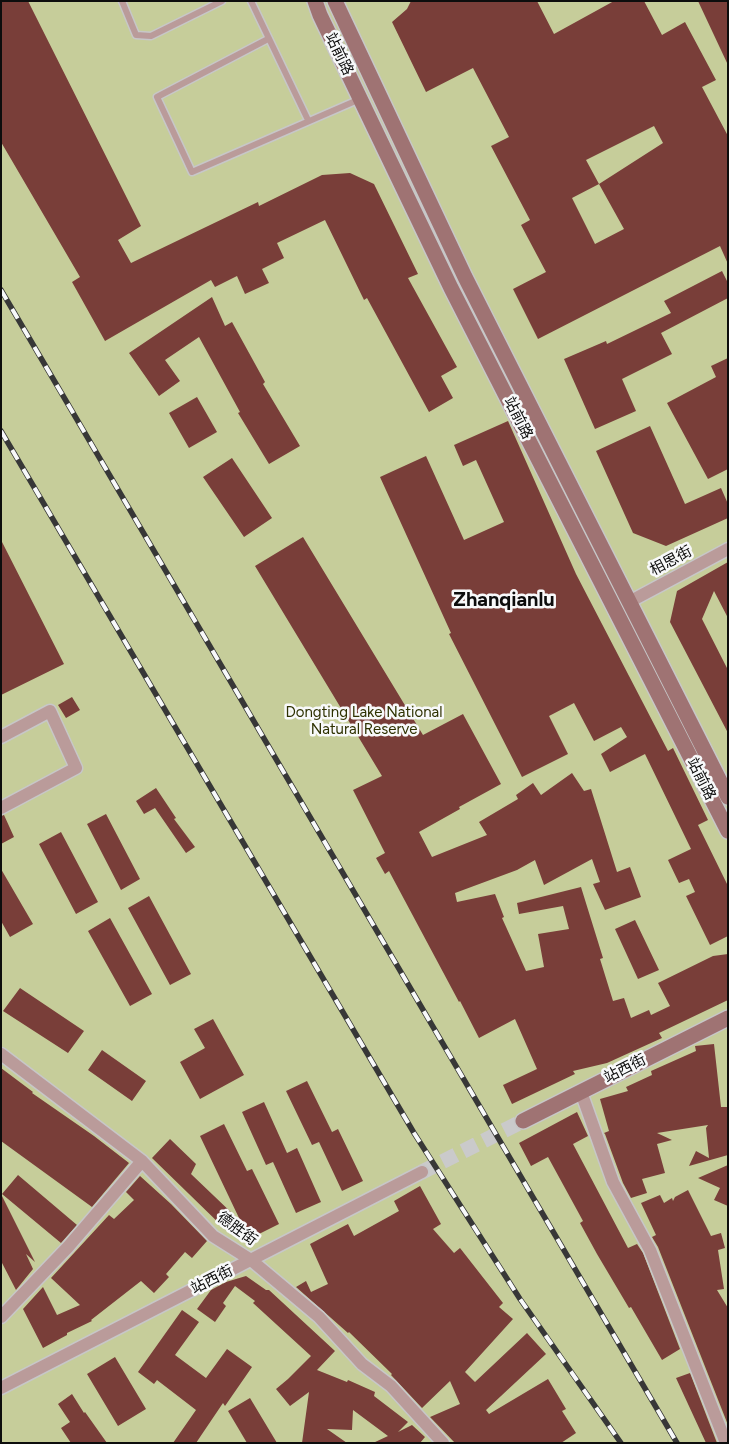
<!DOCTYPE html>
<html>
<head>
<meta charset="utf-8">
<style>
	body { margin:0 }
	#map { position:relative; width:729px; height:1444px; overflow:hidden; background:#ebebec; font-family:Figtree,sans-serif }
	canvas { display:block }
	.frame { position:absolute; inset:0; border:2px solid #0d0d0d; pointer-events:none }
</style>
</head>
<body>
<div id="map">
<canvas width="729" height="1444"></canvas>
<div class="frame"></div>
</div>
<script>
const g = document.querySelector('canvas').getContext('2d');
g.lineJoin = 'round';
function paint(path, color) { g.fillStyle = color; g.fill(path, 'evenodd'); }
function trace(path, color, width, dash) { g.strokeStyle = color; g.lineWidth = width; g.lineCap = dash ? 'butt' : 'round'; g.setLineDash(dash || []); g.stroke(path); }
function drawText(font, color, halo, rows, align = 'center') {
  g.font = font + ' Figtree,"Noto Sans SC",sans-serif'; g.lineWidth = 5; g.setLineDash([]); g.textBaseline = 'middle'; g.strokeStyle = halo; g.fillStyle = color; for (const [text, x, y, turn = 0] of rows) {
    g.save(); g.translate(x, y); g.rotate((+turn || 0) * Math.PI / 180); g.textAlign = isNaN(turn) ? turn : align; if (halo) g.strokeText(text, 0, 0); g.fillText(text, 0, 0); g.restore();
  }
}
const green = new Path2D(`
	M1,1h727v1442h-727z`);
const building = new Path2D(`
	M1,1h27l113,225 -23,14 13,23 127,-61 1,4 63,-31 28,-2 24,11 44,90 -10,4 49,89 -16,9 12,22 -24,14 -62,-114 -3,2 -39,-80 -48,23 7,15 -22,11 7,14 -24,11 -8,-18 -22,11 -4,-7 -106,61 -33,-59 8,-5 -79,-135z
	M411,1h126l17,33 60,-33h30l18,34 23,-13 31,58 -14,7 26,49v128l-8,-18 -182,93 -25,-50 33,-17 -25,-47 9,-5 -39,-74 18,-9 -36,-69 -47,24 -34,-70 15,-13zM654,126l9,17 -64,41 -13,-24zM599,184l25,45 -29,15 -23,-46z
	M698,1h30v64z
	M722,271l6,12v15l-67,35 11,21 -50,25 14,32 -41,18 -31,-70 42,-18 1,3 64,-31 -7,-12z
	M212,297l13,29 7,-4 33,60 -2,2 37,62 -31,18 -31,-51 2,-1 -41,-75 -34,23 15,21 -21,15 -30,-43z
	M728,358v111l-20,10 -41,-76 49,-26 -5,-11z
	M197,397l20,35 -28,16 -20,-35z
	M508,421l68,153 92,177 5,-3 35,72 -10,5 30,61v50l-18,9 -24,-49 9,-4 -6,-13 -10,4 -11,-23 23,-11 -46,-95 -35,18 -9,-18 26,-17 -6,-10 -27,14 -20,-38 -25,13 19,38 -46,23 -73,-143 2,-1 -71,-156 46,-21 38,84 40,-18 -28,-62 -13,6 -9,-21z
	M650,426l35,78 36,-16 7,16v14l-62,28 -33,-13 -37,-82z
	M232,458l40,60 -28,19 -41,-60z
	M303,537l120,198 40,-21 38,70 -42,23 1,2 -41,23 13,25 55,-22 -8,-13 39,-23 -2,-4 17,-12 8,12 31,-22 12,18 7,-2 26,83 13,-5 11,30 -36,13 -12,-26 7,-2 -8,-23 -48,26 -9,-25 -18,10 -62,23 2,9 38,-8 9,23 -2,1 24,53 18,-4 -6,-33 31,-5 -6,-23 -44,8 -2,-11 64,-16 22,71 -3,1 13,42 11,-3 7,20 18,-8 2,5 19,-9 -12,-23 55,-27 15,-2v46l-69,33 3,5 -55,25 -34,8 2,3 -63,30 -9,-19 34,-16 -22,-50 -36,19 -19,-37 -1,1 -70,-131 -4,3 -9,-16 9,-5 -32,-63 29,-14 -127,-210z
	M1,540l63,124 -63,31z
	M728,562v56l-14,-27 -12,28 26,51v63l-58,-111 7,-31z
	M72,697l8,13 -14,8 -8,-13z
	M156,788l20,30 -2,1 21,28 -9,6 -31,-45 -11,6 -8,-13z
	M106,814l34,65 -19,11 -34,-66z
	M4,815l10,22 -13,7v-28z
	M61,832l37,70 -22,12 -37,-70z
	M1,869l32,55 -23,13 -9,-16z
	M149,896l42,78 -21,11 -42,-77z
	M110,918l42,76 -22,12 -42,-75z
	M635,920l24,50 -21,9 -23,-50z
	M20,988l64,43 -16,22 -65,-42z
	M213,1019l31,56 -44,24 -20,-37 25,-14 -11,-19z
	M714,1044l7,63h7v48l-39,11 7,-15 13,7 -3,-30 2,-3 -51,8 15,7 -15,4 8,29 -23,6 5,14 -16,5 -8,-15 -18,-49 -1,-1 5,-2 -9,-32 28,-8 -2,-4 26,-12 -1,-4 45,-20 -1,-5z
	M102,1050l44,31 -14,20 -44,-31z
	M1,1068l32,24 -1,1 62,43 35,27 -37,44 -91,-66z
	M307,1081l25,51 6,-3 25,52 -21,10 -23,-49 -7,3 -26,-54z
	M264,1102l23,51 10,-5 24,54 -25,11 -23,-51 -7,3 -24,-53z
	M577,1112l11,24 -15,8 55,104 9,-4 6,9 37,96 -18,11 -31,-53 -2,1 -32,-54 -17,-31 3,-2 -35,-64 -17,9 -12,-23z
	M224,1124l23,47 5,-2 27,55 -30,15 -49,-103z
	M170,1139l26,25 -5,10 45,43 -11,12 -73,-71z
	M728,1165v41l-14,-6 6,-12 -22,-10z
	M18,1175l59,50 -16,18 -59,-49z
	M140,1176l31,28 36,37 -15,17 -7,-6 -19,22 3,3 -15,16 -13,-12 -50,39 1,1 -25,12v2l-24,13 -20,-39 20,-22 14,28 23,-10 -29,-27 58,-63 5,4 20,-19 -8,-8z
	M420,1186l21,38 -8,5 21,24 6,-5 43,55 -4,4 14,12 -48,53 10,10 52,-49 19,21 -60,56 3,4 59,-35 18,30 -4,2 14,22 -15,10h-106l-25,-26 30,-13 -10,-23 -28,27 -31,-33 1,-1 -43,-42 -1,1 -52,-46 10,-6 5,11 17,-8 -18,-40 38,-20 6,12 45,-25 -5,-10z
	M688,1190l23,46 10,-3 4,15 -7,2 6,39 -7,1 11,18v117l-70,-178 -6,-10 4,-2 -15,-32 19,-8 4,8 8,-5 1,3 2,-4z
	M1,1194l34,68 -9,-8 7,15 -17,21 -15,-29z
	M246,1276l20,14h3l66,61 -18,19 30,12 1,-2 27,12 -1,4 34,26 -10,10 14,-7 13,12 -5,6h-47l15,-7 -35,-26 -1,20 -25,-1 20,14h-45l7,-51 -19,14 -14,-17 12,-10 23,-23 -58,-53 2,-2 -20,-15 -12,17 3,3 -11,16 -18,-13 14,-19 15,-8z
	M182,1310l17,12 -24,33 31,23 21,-29 25,18 -27,39 -2,-3 -27,40h-23l23,-33 -39,-30 -3,4 -16,-12z
	M115,1357l31,52 -28,17 -31,-52z
	M690,1373l27,70h-11l-30,-65z
	M72,1394l12,19 1,-1 22,31h-36l-10,-15 9,-6 -12,-18z
	M250,1398l27,45h-30l-19,-32z`);
const secondaryTunnel = new Path2D(`
	M422,1172l101,-51`);
const lane = new Path2D(`
	M122,1l14,34 15,1 71,-35
	M251,1l57,119
	M268,39l-111,58 35,75 168,-73`);
const street = new Path2D(`
	M629,602l99,-53
	M1,737l49,-26 26,57 -75,40
	M1,1054l141,107 71,75 38,24 68,57 43,47 29,22 52,57
	M581,1092l32,90 37,68 76,193
	M1,1317l67,-70 74,-86
	M1,1388l421,-216`);
const secondary = new Path2D(`
	M315,1l5,14 131,273 277,543
	M335,1l130,276 263,520
	M523,1121l205,-103`);
const rail = new Path2D(`
	M1,290l676,1153
	M1,431l413,702 106,166 101,144`);
const streetNames = [
	["站前路",339,54,64],
	["站前路",518,418,63],
	["相思街",671,561,-28],
	["站前路",701,779,63],
	["站西街",625,1069,-27],
	["德胜街",237,1229,36],
	["站西街",212,1280,-27]
];
const parkNames = [
	["Dongting Lake National",364,713],
	["Natural Reserve",364,730]
];
const districtNames = [
	["Zhanqianlu",504,600]
];
paint(green, '#c6cd9a');
paint(building, '#793e39');
trace(secondaryTunnel, '#cacacb', 15, [15, 8]);
trace(lane, '#c7c7c8', 9);
trace(street, '#c7c7c8', 15);
trace(secondary, '#c7c7c8', 18);
trace(lane, '#ba9b9a', 6);
trace(street, '#ba9b9a', 12);
trace(secondary, '#9f7373', 15);
trace(rail, '#373737', 5.5);
trace(rail, '#f8f9fa', 4, [11]);
drawText('15px', '#0d0d0d', '#f8f9fa', streetNames);
drawText('15px', '#2e3100', '#f8f9fa', parkNames);
drawText('bold 20px', '#0d0d0d', '#f8f9fa', districtNames);
</script>
</body>
</html>
